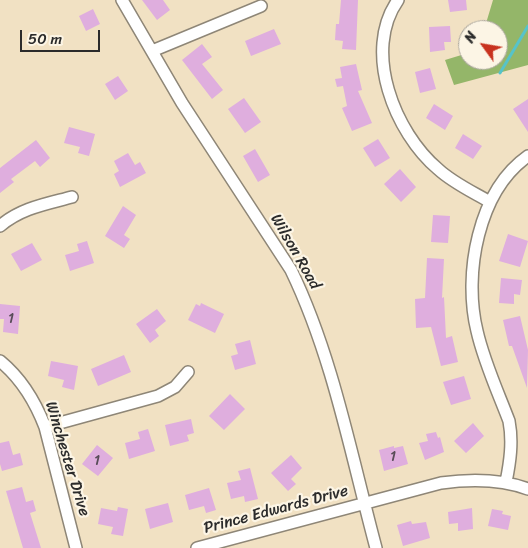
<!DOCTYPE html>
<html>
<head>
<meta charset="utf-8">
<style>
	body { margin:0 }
	#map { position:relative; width:528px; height:548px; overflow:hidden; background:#f1e1c3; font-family:Sriracha,sans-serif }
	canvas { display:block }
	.north { position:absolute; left:458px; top:20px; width:50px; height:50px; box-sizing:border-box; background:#fcf5e5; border:1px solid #a8a49b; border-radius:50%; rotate:302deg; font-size:14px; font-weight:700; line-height:20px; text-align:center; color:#2b2b2b }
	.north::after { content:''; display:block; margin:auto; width:18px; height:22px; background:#c8321e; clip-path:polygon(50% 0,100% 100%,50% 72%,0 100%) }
	.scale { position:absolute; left:20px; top:30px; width:80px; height:22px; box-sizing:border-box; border:2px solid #2b2b2b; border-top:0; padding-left:6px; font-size:15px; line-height:18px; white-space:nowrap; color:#2b2b2b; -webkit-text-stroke:4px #fcf5e5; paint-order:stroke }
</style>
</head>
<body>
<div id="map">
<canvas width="528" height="548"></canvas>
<div class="north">N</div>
<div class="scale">50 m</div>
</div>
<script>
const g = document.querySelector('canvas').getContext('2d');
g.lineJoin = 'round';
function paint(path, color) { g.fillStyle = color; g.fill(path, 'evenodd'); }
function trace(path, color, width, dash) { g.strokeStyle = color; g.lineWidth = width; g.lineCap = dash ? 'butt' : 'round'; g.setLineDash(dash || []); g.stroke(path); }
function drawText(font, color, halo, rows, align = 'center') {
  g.font = font + ' Sriracha,sans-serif'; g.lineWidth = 4.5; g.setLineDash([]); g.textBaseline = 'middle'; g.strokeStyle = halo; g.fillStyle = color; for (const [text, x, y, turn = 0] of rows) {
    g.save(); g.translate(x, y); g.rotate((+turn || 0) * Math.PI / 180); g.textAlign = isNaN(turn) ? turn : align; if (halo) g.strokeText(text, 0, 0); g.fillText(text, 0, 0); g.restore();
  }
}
const forest = new Path2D(`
	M493,0h35v65l-74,20 -9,-25 23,-7v7h30v-30h-14z`);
const stream = new Path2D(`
	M500,73l28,-47`);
const building = new Path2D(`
	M142,0h21l7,10 -13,10z
	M341,0h17l-2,50 -14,-1 1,-8 -8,-1 1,-16h3z
	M448,0h18l1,10 -17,2z
	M93,9l7,15 -14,7 -7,-15z
	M450,26l1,16h-7l1,8 -15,2 -1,-25z
	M274,29l7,15 -30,12 -6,-15z
	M202,44l10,13 -10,7 21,26 -11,9 -30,-39z
	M356,64l6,26 -4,1 14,32 -20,8 -10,-23 5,-2 -4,-20 -6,1 -2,-8 7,-1 -2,-11z
	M430,68l6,21 -16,4 -5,-21z
	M118,76l10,15 -13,9 -10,-16z
	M244,98l17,24 -16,11 -17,-24z
	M528,99v33l-15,-23z
	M434,104l19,12 -8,14 -19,-12z
	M69,127l26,7 -6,22 -11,-3 2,-6 -16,-4z
	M463,134l19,12 -9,13 -18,-11z
	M378,139l12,19 -15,9 -12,-19z
	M36,140l14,18 -10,9 -5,-6 -24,18 3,3 -14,11v-25z
	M255,149l15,26 -12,7 -15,-26z
	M128,153l7,12 5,-3 6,11 -26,14 -6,-13 5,-3 -5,-10z
	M400,169l16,18 -15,15 -17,-18z
	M123,206l13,9 -12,20 6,4 -6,9 -19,-12z
	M433,215l17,1 -2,27 -17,-1z
	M508,234l20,7 -8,26 -21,-6z
	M87,241l7,22 -24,8 -5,-16 14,-4 -2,-7z
	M32,243l10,17 -21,11 -10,-17z
	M427,258l17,1 -2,39 2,-1 2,41 6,-2 6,26 -17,4 -10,-39 -15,1 -1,-29 10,-1z
	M501,278l21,2 -2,15 -6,-1v10l-15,-1z
	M201,303l23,11 -9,19 -27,-13 8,-16 4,2z
	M0,304l20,2 -2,28 -15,-2 1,-13h-4z
	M157,309l9,12 -11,9 4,6 -9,7 -14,-19z
	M520,316l8,34 -1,38 -15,-42h-3l-6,-26z
	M250,340l6,24 -21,6 -4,-14 7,-2 -3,-10z
	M124,355l7,17 -33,14 -7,-17z
	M51,361l27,5 -4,24 -12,-3 2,-7 -16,-4z
	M464,376l7,23 -20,6 -8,-23z
	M230,394l15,15 -21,21 -15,-14z
	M191,419l3,14 -7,2 2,6 -19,5 -5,-21z
	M473,423l11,13 -18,17 -12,-12z
	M148,429l7,22 -26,8 -4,-16 15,-4 -2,-7z
	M436,432l2,6 2,-1 4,15 -19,8 -6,-17 9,-2 -2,-7z
	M9,441l4,14 7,-2 3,12 -21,6 -2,-7v-21z
	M97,445l16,13 -15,18 -16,-12z
	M394,446v2l9,-2 5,18 -24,7 -5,-21z
	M291,455l11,13 -11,11 5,5 -8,7 -17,-18z
	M250,468l8,31 -13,3 -1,-6 -13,3 -4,-16 14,-3 -3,-9z
	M22,487l4,15 7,-2 3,11 -6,2 11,35h-18l-17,-57z
	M209,488l7,22 -10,3 -2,-7 -15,4 -4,-15z
	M168,503l5,19 -23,7 -5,-20z
	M118,507l10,2 -5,27 -12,-2 2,-7 -15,-3 3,-16 16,3z
	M472,508l1,21 -15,2v-8l-9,1 -1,-12z
	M492,509l11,2 -1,3 9,2 -3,14 -20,-4z
	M411,521l1,3 14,-2 4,16 -27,8 -6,-21z`);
const minor = new Path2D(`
	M122,0l60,103 109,167c42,87 60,185 85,278
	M398,0c-36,51 -3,133 40,169 15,14 35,23 52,33
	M152,51l109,-45
	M0,226c21,-18 46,-22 72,-29
	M0,361c22,18 35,40 45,66l31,121
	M45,427l113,-31 17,-9 13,-15
	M506,482c4,-20 7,-40 3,-61 -11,-29 -25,-59 -32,-90 -14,-57 1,-140 51,-175
	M197,548l244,-65c29,-4 60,-4 87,6`);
const numberNames = [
	["1",11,319],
	["1",393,457],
	["1",97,461]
];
const streetNames = [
	["Wilson Road",295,252,60],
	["Winchester Drive",67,459,73],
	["Prince Edwards Drive",276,510,-15]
];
paint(forest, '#94b669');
trace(stream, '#56c3ca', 3);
paint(building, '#dfaede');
trace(minor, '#8e8677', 14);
trace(minor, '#fff', 11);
drawText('14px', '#584c58', null, numberNames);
drawText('16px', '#2b2b2b', '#fcf5e5', streetNames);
</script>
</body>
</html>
